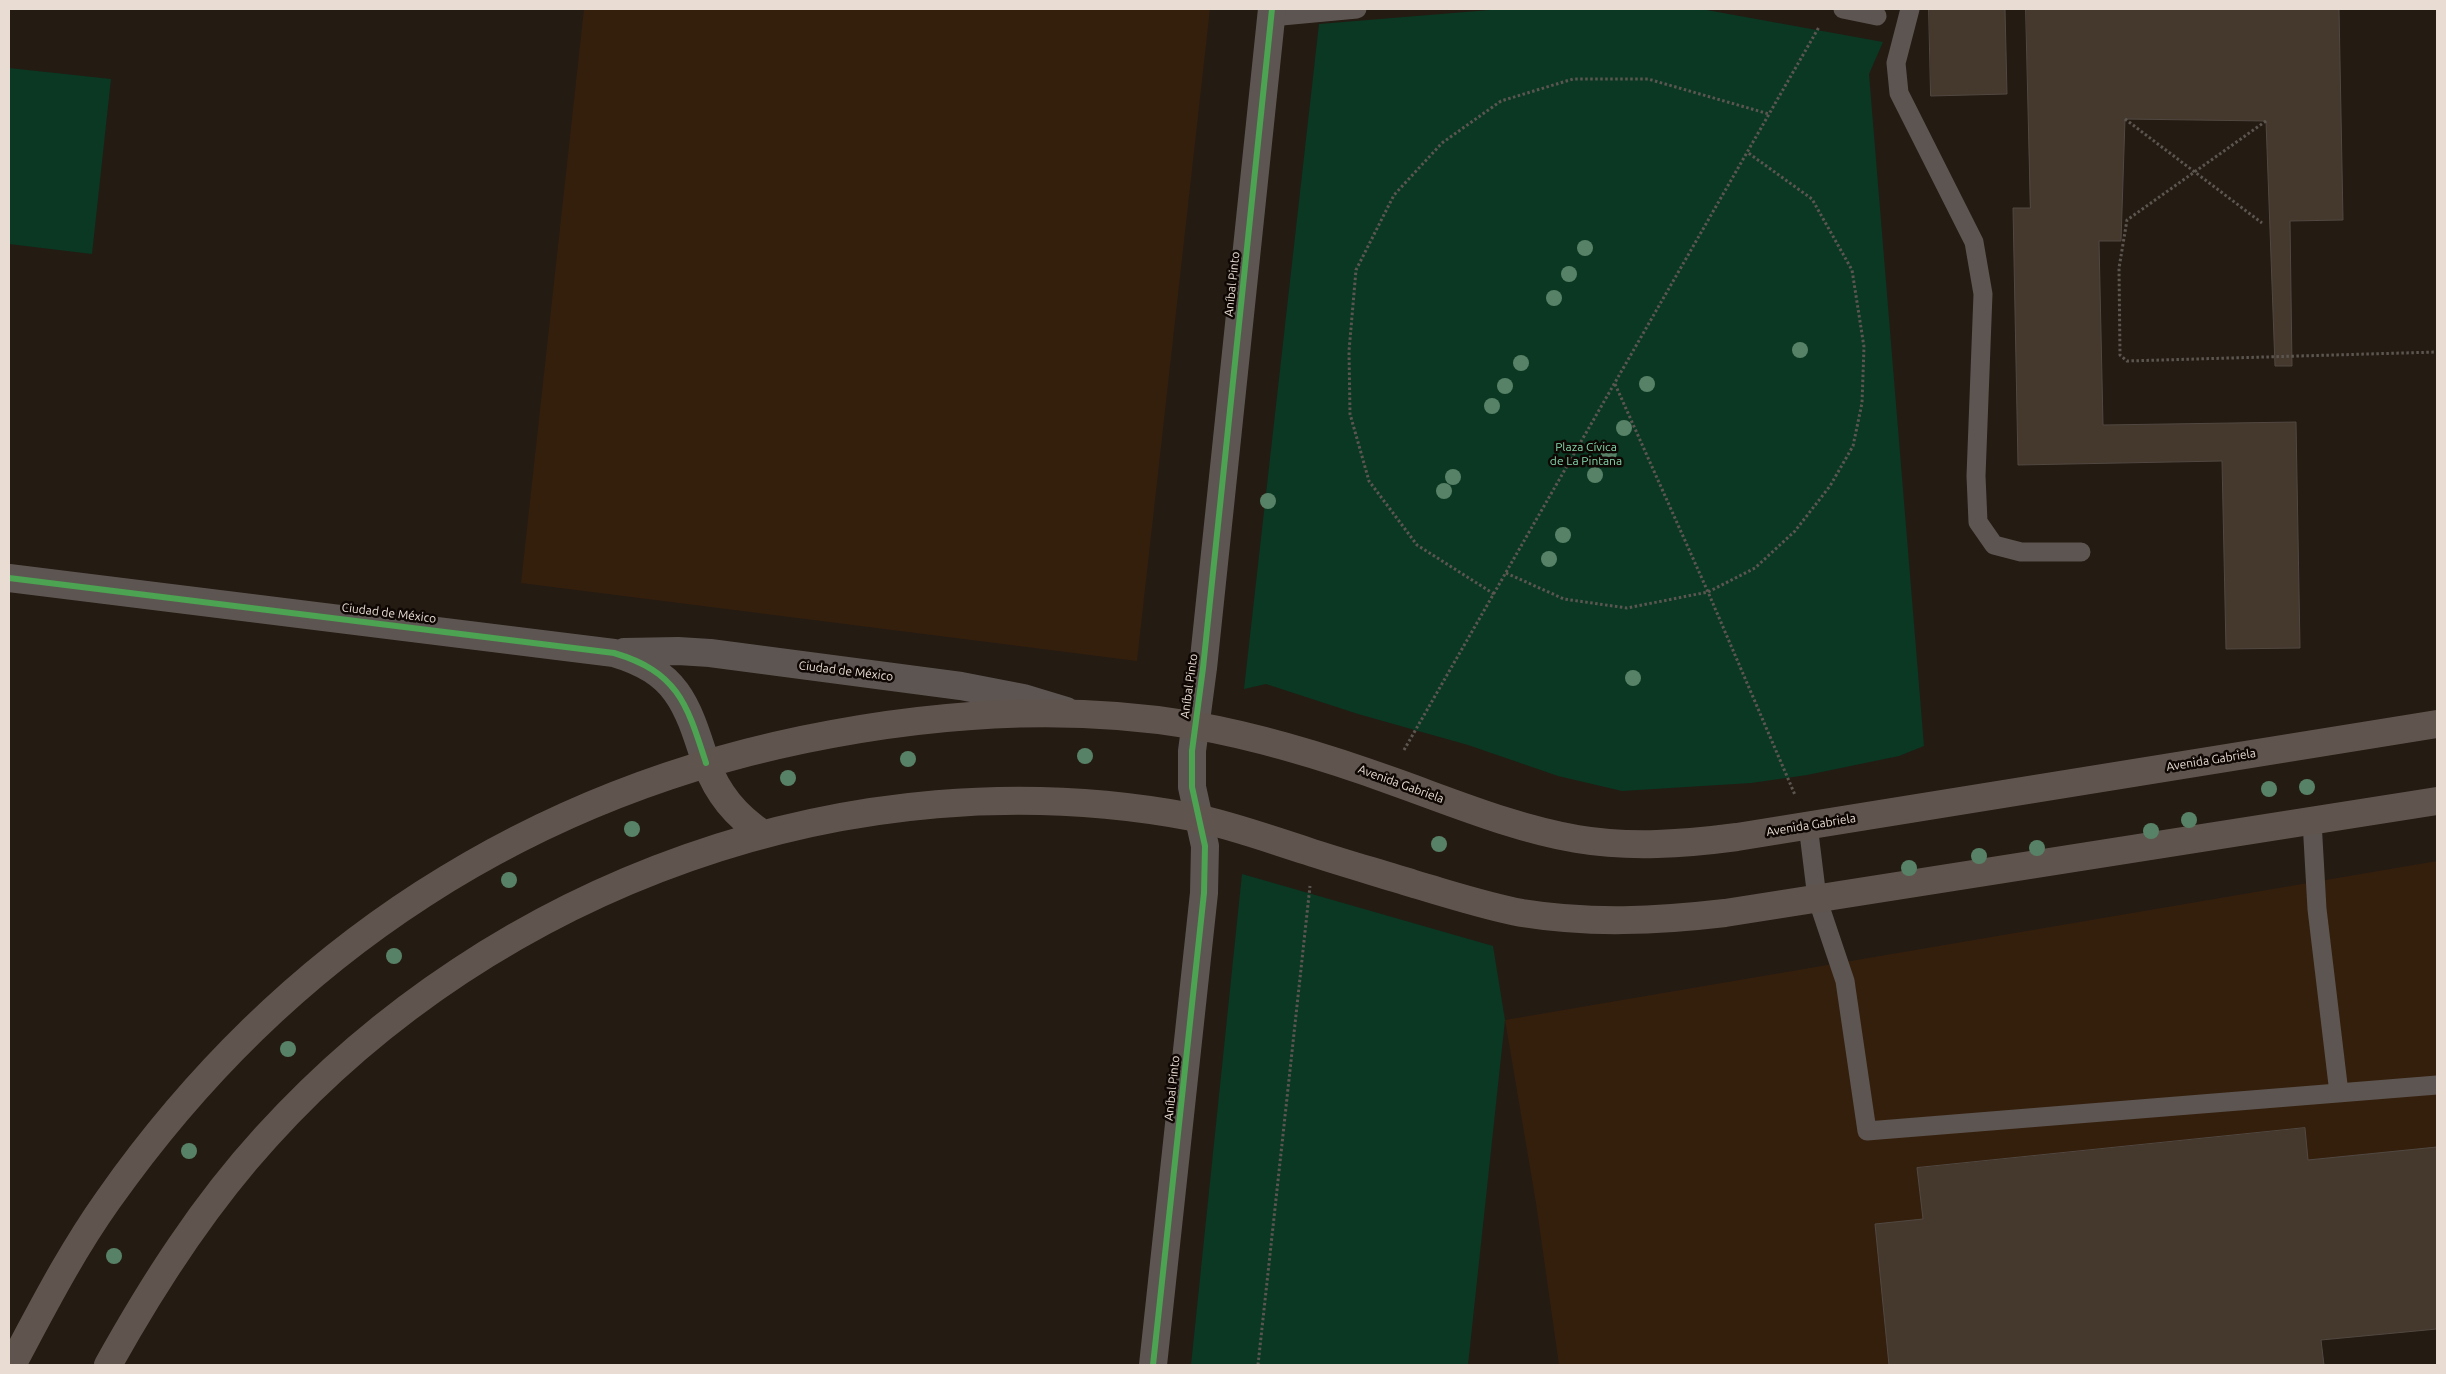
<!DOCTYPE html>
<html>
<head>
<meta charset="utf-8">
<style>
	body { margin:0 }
	#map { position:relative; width:2446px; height:1374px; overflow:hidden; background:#241b13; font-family:Ubuntu,sans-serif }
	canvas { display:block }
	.frame { position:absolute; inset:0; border:10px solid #e8dcd3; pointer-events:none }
</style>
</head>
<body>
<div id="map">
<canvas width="2446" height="1374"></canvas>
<div class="frame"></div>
</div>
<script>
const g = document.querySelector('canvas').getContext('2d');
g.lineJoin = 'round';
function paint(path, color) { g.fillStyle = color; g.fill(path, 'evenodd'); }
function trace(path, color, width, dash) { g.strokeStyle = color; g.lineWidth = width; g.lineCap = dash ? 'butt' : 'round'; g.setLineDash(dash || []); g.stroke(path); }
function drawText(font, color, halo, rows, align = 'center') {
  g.font = font + ' Ubuntu,sans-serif'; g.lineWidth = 5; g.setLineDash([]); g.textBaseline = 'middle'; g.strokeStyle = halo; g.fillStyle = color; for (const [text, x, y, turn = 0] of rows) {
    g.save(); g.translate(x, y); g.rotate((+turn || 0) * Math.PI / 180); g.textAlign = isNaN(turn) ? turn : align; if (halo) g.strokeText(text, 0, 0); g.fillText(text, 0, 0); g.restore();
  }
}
const built = new Path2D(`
	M584,9h626l-73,652 -616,-78z
	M2437,861v468l-116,11 3,25h-765l-23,-162 -31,-183z`);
const green = new Path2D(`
	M1502,9h199l182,33 -14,32 55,672 -25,10 -92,19 -56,8 -129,8 -64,-15 -90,-31 -110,-31 -92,-30 -22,5 75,-665z
	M9,68l102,11 -19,175 -83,-10z
	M1242,874l251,72 12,74 -37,345h-277z`);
const building = new Path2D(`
	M1929,9h76l2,85 -76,2z
	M2026,9h313l4,211 -53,1 2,145h-17l-9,-245 -141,-2 -4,122h-22l4,184 193,-3 4,226 -74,1 -4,-188 -204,4 -5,-257h17z
	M2305,1128l3,32 129,-13v182l-116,11 3,25h-435l-14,-141 48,-5 -6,-51z`);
const path = new Path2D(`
	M2125,119l137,104
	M2266,121l-139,99 -8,48 1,87 7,6 310,-9
	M1615,384l93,208 87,203
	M1506,573l58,26 63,9 81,-16 47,-24 40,-37 35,-45 23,-40 9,-43 2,-56 -12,-77 -40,-71 -65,-47
	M1494,594l-77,-49 -48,-64 -19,-67 -1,-63 7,-81 38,-75 48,-52 59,-42 72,-22h75l121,35
	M1404,750l415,-723
	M1258,1365l52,-479`);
const service = new Path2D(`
	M1843,9l34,7
	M1910,9l-14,54 3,30 75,149 9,52 -7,182 2,46 16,23 27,7h60
	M1271,17l86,-8
	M2312,821l5,88 22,184
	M1808,825l9,73 28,83 22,150 570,-46`);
const tertiary = new Path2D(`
	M9,578l605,75c64,19 73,51 92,110
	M624,652l54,-1 32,2 251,33 62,12 43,13
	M1153,1365l51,-472 1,-47 -13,-59v-36l11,-83 69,-659`);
const primary = new Path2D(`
	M706,763c12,31 29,52 57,71
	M12,1365c30,-56 59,-113 96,-165 176,-250 423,-411 724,-466 119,-22 240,-29 360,-9 69,12 137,33 203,57 59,21 119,46 182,57 53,9 107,5 160,-2l700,-113
	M108,1365c45,-81 95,-159 158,-228 230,-254 587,-384 926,-320 39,8 77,22 115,34 36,12 72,22 107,33 35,10 71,22 108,29 68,11 135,8 203,0l712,-112`);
const cycleway = new Path2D(`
	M9,578l605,75c64,19 73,51 92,110
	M1153,1365l51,-472 1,-47 -13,-59v-36l11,-83 69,-659`);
const trees = [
	[1585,248],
	[1569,274],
	[1554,298],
	[1800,350],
	[1521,363],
	[1647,384],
	[1505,386],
	[1492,406],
	[1624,428],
	[1609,453],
	[1595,475],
	[1453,477],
	[1444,491],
	[1268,501],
	[1563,535],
	[1549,559],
	[1633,678],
	[1085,756],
	[908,759],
	[788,778],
	[2307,787],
	[2269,789],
	[2189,820],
	[632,829],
	[2151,831],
	[1439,844],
	[2037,848],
	[1979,856],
	[1909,868],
	[509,880],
	[394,956],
	[288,1049],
	[189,1151],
	[114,1256]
];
const streetNames = [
	["Aníbal Pinto",1232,284,-84],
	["Ciudad de México",389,613,7],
	["Ciudad de México",846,671,7],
	["Aníbal Pinto",1189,686,-82],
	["Avenida Gabriela",2211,760,-9],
	["Avenida Gabriela",1401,784,20],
	["Avenida Gabriela",1811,825,-9],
	["Aníbal Pinto",1172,1088,-84]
];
const parkNames = [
	["Plaza Cívica",1586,447],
	["de La Pintana",1586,461]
];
paint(built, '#341f0d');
paint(green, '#0a3823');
paint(building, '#45392e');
trace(building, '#514841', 1);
trace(path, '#5c5650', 3, [2.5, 2.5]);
trace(service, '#5d5551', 19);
trace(tertiary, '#5d5551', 28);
trace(primary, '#60554e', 28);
trace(cycleway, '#4ca352', 6);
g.fillStyle = '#588267';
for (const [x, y] of trees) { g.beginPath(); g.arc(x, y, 8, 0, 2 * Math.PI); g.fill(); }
drawText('12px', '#e8dcd3', '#0e0703', streetNames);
drawText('12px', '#82d6ab', '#0e0703', parkNames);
</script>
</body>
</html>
